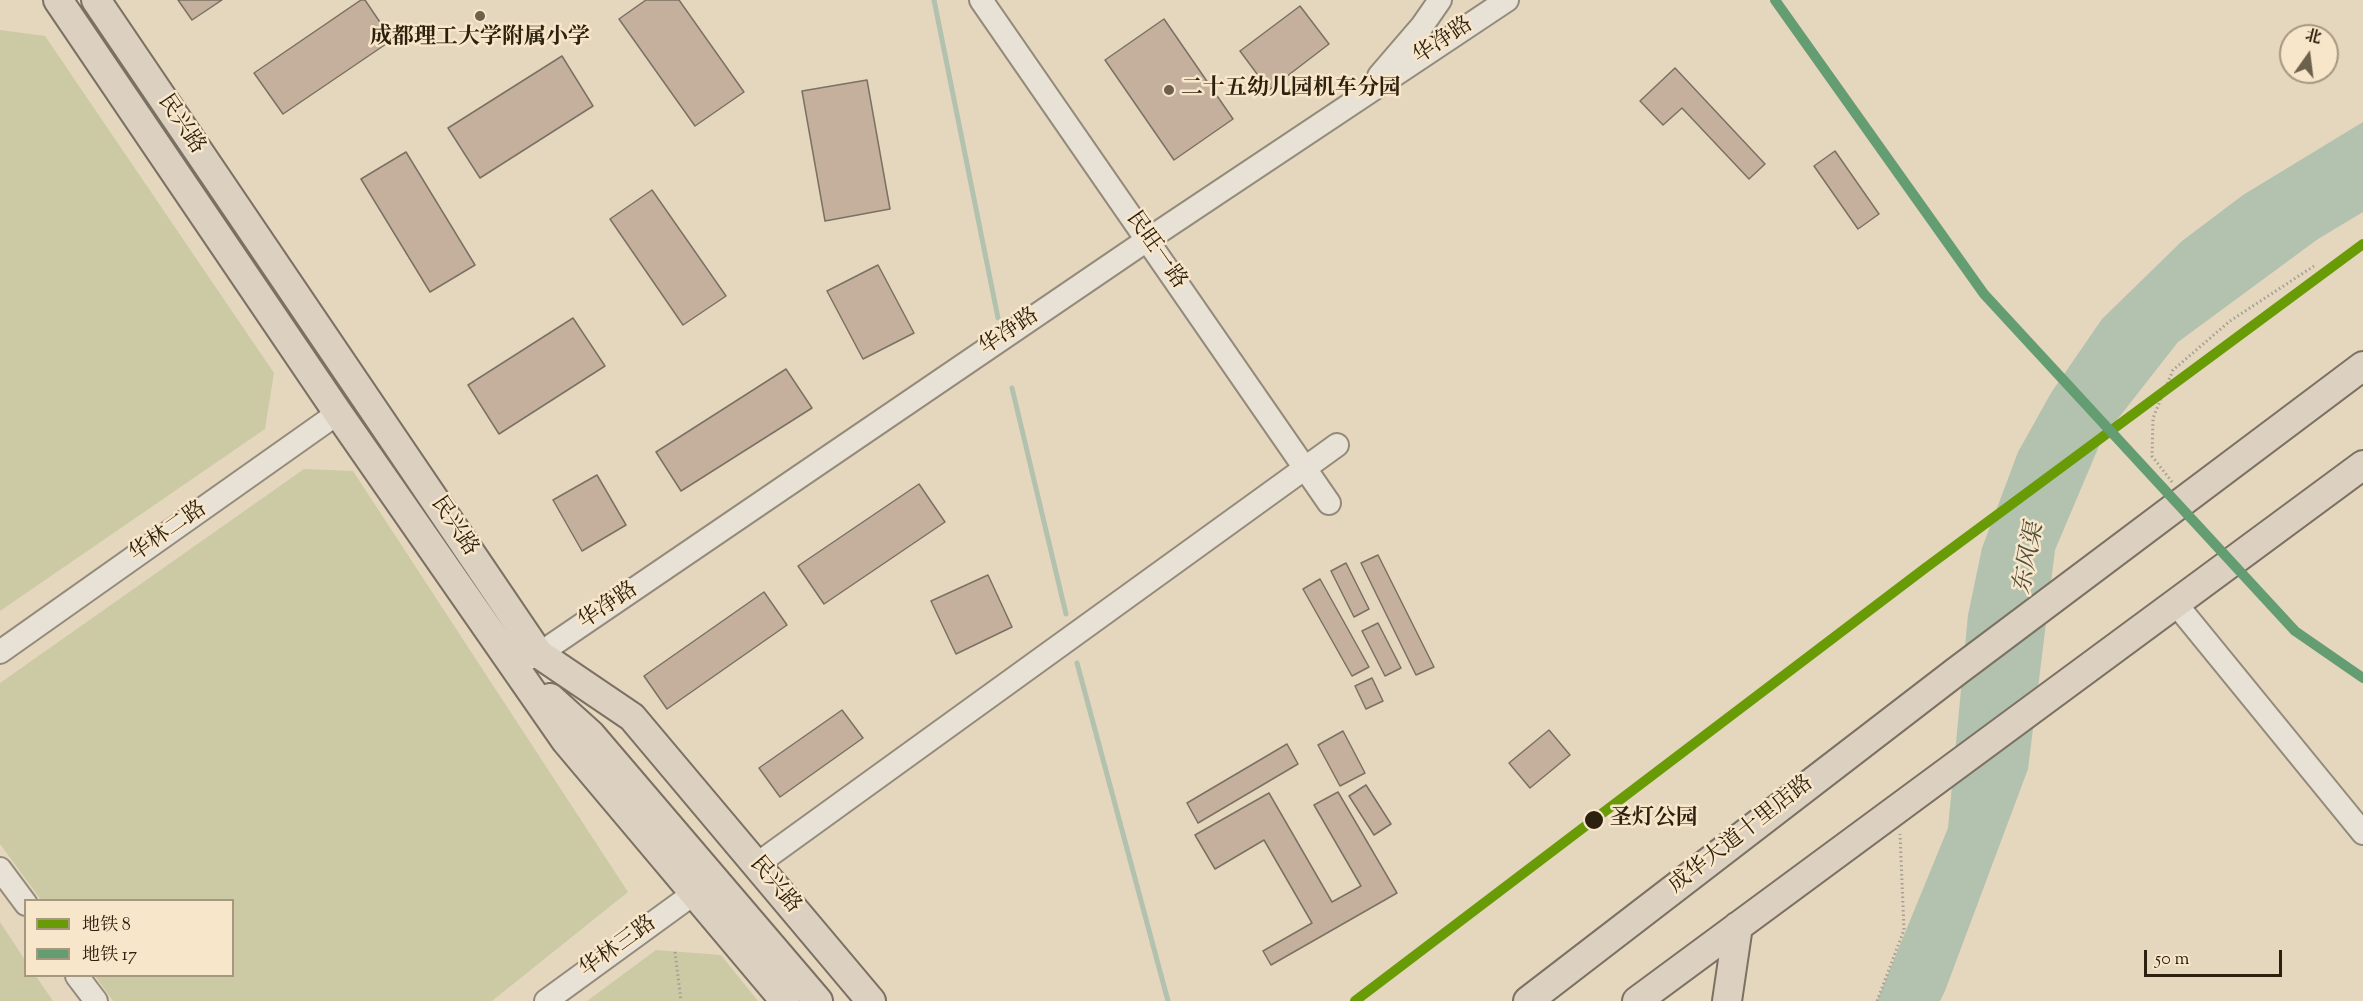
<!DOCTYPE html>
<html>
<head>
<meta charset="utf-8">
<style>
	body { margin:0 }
	#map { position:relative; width:2363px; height:1001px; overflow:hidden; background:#e5d6be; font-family:"Sorts Mill Goudy","Noto Serif SC",serif }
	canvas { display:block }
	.legend { position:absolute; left:24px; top:899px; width:210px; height:78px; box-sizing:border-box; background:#f8e6ca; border:2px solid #a6977f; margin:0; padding:8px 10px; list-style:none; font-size:18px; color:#2c200e }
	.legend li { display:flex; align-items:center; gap:12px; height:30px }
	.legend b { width:30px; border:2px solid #a6977f }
	.north { position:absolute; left:2279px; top:24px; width:60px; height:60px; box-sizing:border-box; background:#f8e6ca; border:2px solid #a6977f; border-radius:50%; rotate:14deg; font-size:16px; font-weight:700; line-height:24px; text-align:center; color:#2c200e }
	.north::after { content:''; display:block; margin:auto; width:21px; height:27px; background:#6d604c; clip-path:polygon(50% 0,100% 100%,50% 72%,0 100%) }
	.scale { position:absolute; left:2144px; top:950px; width:138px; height:27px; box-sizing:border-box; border:3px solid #2c200e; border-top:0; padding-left:8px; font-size:18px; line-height:21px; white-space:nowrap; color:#2c200e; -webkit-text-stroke:4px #f8e6ca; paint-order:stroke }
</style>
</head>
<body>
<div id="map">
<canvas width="2363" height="1001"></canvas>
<ul class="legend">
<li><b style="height:8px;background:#689b05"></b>地铁 8</li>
<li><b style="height:8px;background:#639d71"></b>地铁 17</li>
</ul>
<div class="north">北</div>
<div class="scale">50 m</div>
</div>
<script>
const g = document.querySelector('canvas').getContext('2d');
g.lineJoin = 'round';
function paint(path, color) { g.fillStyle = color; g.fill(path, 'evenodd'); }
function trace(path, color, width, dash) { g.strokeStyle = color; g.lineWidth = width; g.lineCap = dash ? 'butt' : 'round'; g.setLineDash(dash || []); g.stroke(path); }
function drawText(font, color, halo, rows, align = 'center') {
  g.font = font + ' "Sorts Mill Goudy","Noto Serif SC",serif'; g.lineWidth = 5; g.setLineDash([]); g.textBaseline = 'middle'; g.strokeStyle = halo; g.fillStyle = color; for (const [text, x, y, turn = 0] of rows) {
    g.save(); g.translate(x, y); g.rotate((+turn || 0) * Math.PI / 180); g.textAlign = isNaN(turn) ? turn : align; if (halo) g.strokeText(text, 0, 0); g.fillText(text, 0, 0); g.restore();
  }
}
const green = new Path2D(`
	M0,30l45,6 229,337 -9,56 -265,182z
	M304,469l49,2 275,421 -136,109h-379l-18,-25h137v-76h-191l-41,-56v-161z
	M0,922l25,38 1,16h10l17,25h-53z
	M656,950l65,5 37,46h-171z`);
const water = new Path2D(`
	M2363,122v90l-45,27 -140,103 -76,97 -47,111 -27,219 -83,222 -5,10h-63l71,-173 20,-213 14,-67 36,-96 33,-59 51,-74 80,-78 61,-46z`);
const stream = new Path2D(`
	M934,0l64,318
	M1012,388l54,226
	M1077,663l91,338`);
const building = new Path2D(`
	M178,0h44l-30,20z
	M361,0h4l27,40 -109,74 -29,-41z
	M646,0h33l65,92 -49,34 -76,-107z
	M1300,6l29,38 -60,46 -29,-39z
	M1164,19l69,100 -59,41 -69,-100z
	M562,56l31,50 -113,72 -32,-50z
	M1675,68l90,96 -16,15 -67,-71 -19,17 -23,-24z
	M867,80l23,129 -65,12 -23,-130z
	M1835,151l44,63 -21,15 -44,-63z
	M406,152l69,113 -45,27 -69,-113z
	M652,190l74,106 -43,29 -73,-106z
	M878,265l36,68 -51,26 -36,-68z
	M573,318l32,48 -106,68 -31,-49z
	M786,369l26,39 -131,83 -25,-39z
	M597,475l29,50 -44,26 -29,-51z
	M919,484l26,38 -121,82 -26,-38z
	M1378,555l56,112 -18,8 -55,-112z
	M1346,563l23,46 -15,8 -23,-46z
	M988,575l24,52 -56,27 -25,-53z
	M1320,579l49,88 -17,9 -49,-87z
	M764,592l23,33 -120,84 -23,-33z
	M1378,623l23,45 -16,8 -23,-45z
	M1372,678l11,23 -17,8 -11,-23z
	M842,710l21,28 -83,59 -21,-29z
	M1549,730l21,25 -40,33 -21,-25z
	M1343,731l22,42 -25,13 -22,-41z
	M1287,744l11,20 -100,59 -11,-20z
	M1366,785l25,39 -17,11 -25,-39z
	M1338,792l59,101 -126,72 -8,-14 49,-28 -48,-83 -49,29 -20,-34 74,-42 63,109 29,-16 -47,-81z`);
const path = new Path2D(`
	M2172,482l-20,-26 1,-38 20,-48 57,-49 84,-55
	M675,952l6,49
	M1877,1001l27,-71 -4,-96`);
const minor = new Path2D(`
	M981,0l348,503
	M1379,76l43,-50 18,-26
	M2176,604l187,229
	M0,652l338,-239
	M526,659l13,-5 608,-414 360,-240
	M756,865l581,-420
	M0,869l26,35
	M77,976l19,25
	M546,1001l147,-107`);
const major = new Path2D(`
	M58,0l280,413 228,328 219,260
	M96,0l443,654 93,63 239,284
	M550,698l41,37 227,266
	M1528,1001l429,-330 406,-305
	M1637,1001l726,-536
	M1727,1001l11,-75`);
const metro1 = new Path2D(`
	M1355,1001l569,-432 439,-325`);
const metro2 = new Path2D(`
	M1775,0l209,294 311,337 68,47`);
const markers = [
	[480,16,6,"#6d604c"],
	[1169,90,6,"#6d604c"],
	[1594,820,10,"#2c200e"]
];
const poiNames = [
	["成都理工大学附属小学",480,39],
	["二十五幼儿园机车分园",1181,90,"left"]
];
const streetNames = [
	["华净路",1444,42,-34],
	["民兴路",180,125,56],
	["民旺一路",1155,251,55],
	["华净路",1010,333,-34],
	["民兴路",453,527,56],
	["华林二路",169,533,-35],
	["华净路",609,607,-34],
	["成华大道十里店路",1742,836,-38],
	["民兴路",774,886,50],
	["华林三路",619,948,-36]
];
const stopNames = [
	["圣灯公园",1610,820]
];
const waterNames = [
	["东风渠",2031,559,-79]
];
paint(green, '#cccaa4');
paint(water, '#b2c2af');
trace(stream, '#b2c2af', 5);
paint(building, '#c4b09d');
trace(building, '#7a7163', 1.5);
trace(minor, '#948a7a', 26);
trace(major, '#7a7163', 32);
trace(path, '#a49e94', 3, [1.5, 3]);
trace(minor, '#e8e1d5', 22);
trace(major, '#dcd1c1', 28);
trace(metro1, '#689b05', 10);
trace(metro2, '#639d71', 10);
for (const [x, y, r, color] of markers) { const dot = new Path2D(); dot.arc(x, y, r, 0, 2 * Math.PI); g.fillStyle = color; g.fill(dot); trace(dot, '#f8e6ca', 2); }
drawText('bold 22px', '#2c200e', '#f8e6ca', poiNames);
drawText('22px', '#2c200e', '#f8e6ca', streetNames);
drawText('bold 22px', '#2c200e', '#f8e6ca', stopNames, 'left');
drawText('italic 24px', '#4e4e3c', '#f8e6ca', waterNames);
</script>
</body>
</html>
